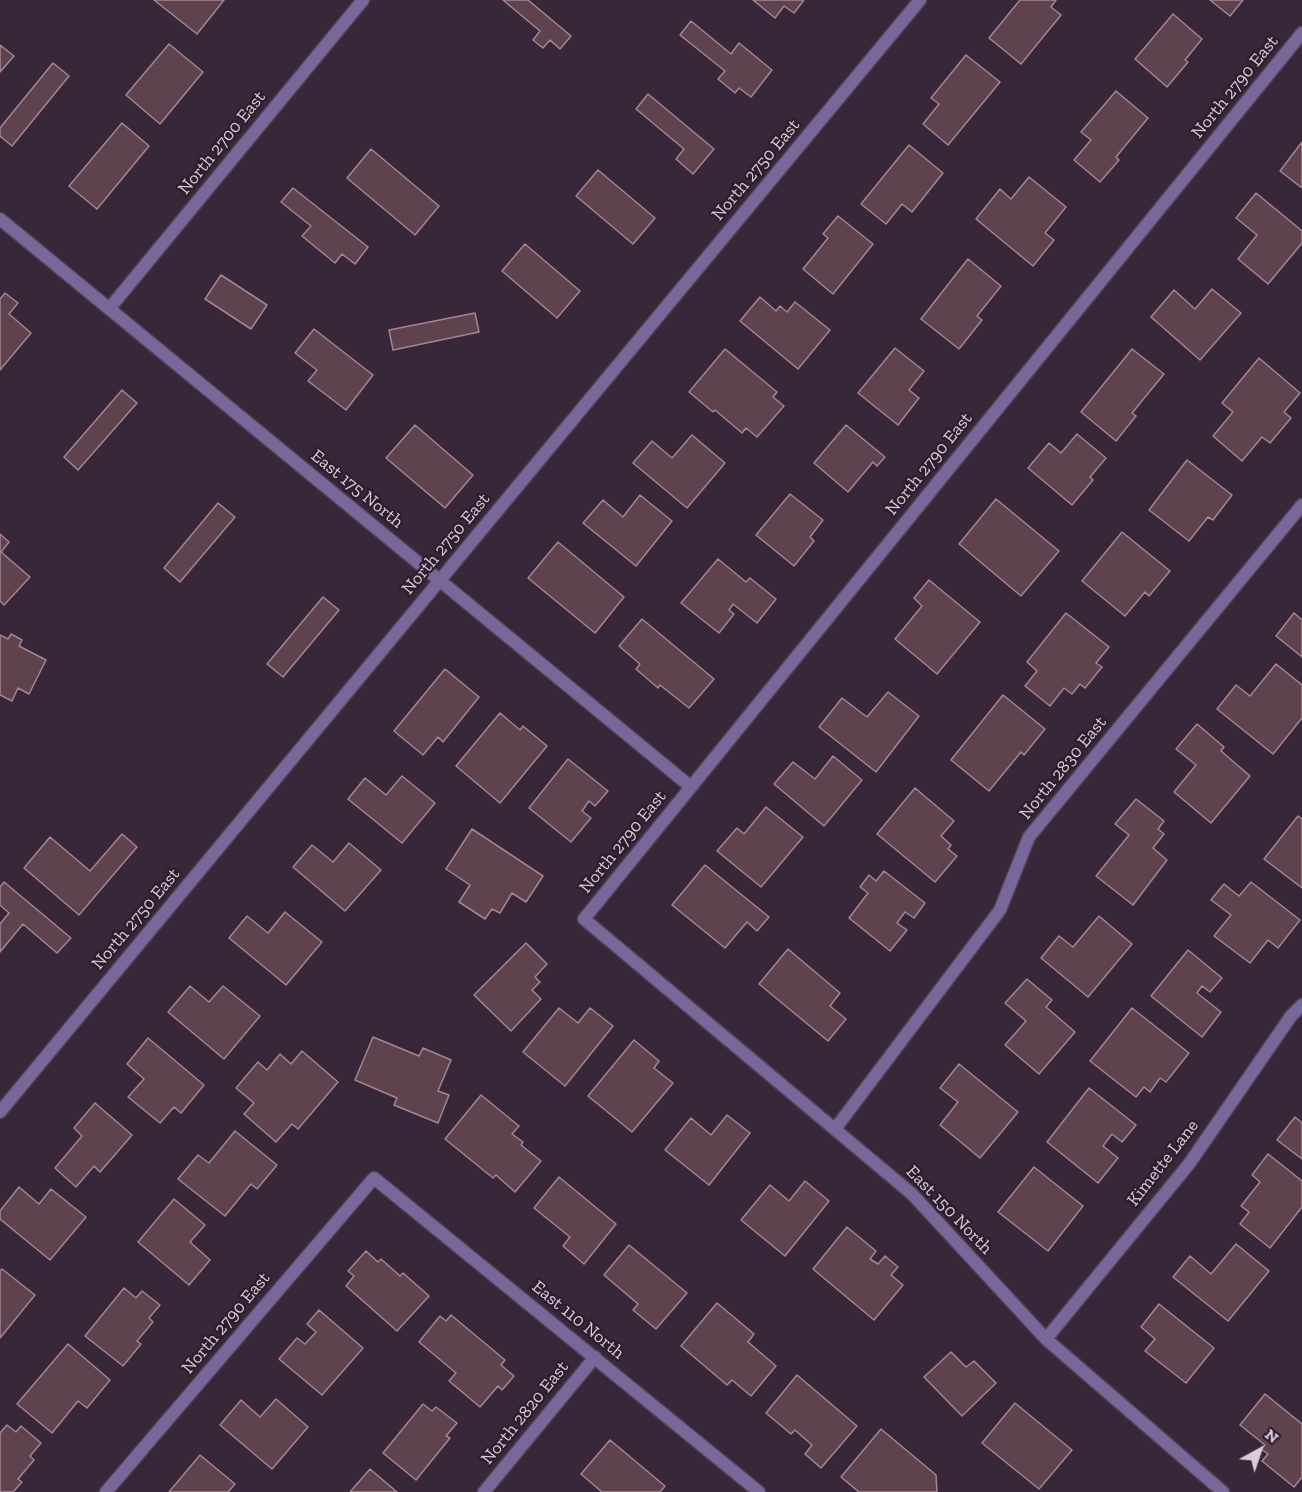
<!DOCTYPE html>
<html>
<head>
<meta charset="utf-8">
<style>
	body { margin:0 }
	#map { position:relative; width:1302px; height:1492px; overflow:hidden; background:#382639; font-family:"Zilla Slab",serif }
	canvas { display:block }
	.north { position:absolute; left:1230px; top:1420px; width:60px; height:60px; -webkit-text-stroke:4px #2e1c2f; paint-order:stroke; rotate:40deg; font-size:16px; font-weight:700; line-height:24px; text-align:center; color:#d9cdda }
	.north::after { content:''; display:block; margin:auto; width:21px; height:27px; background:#d9cdda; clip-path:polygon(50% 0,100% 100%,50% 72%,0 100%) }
</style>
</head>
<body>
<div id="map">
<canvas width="1302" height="1492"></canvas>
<div class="north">N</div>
</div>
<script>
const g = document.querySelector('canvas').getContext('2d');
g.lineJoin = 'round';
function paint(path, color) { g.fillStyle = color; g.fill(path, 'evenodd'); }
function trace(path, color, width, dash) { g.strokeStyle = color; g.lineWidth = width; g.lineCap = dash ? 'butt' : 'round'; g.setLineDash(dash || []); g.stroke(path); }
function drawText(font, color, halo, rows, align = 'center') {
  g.font = font + ' "Zilla Slab",serif'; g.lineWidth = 4.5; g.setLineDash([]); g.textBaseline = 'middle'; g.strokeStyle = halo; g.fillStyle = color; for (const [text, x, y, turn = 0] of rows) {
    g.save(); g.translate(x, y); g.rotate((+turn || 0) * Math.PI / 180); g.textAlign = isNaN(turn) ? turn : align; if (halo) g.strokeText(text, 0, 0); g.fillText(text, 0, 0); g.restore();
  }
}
const building = new Path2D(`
	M154,0h70l-27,34z
	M503,0h25l43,36 -11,13 -10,-9 -7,8 -10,-8 7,-9z
	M753,0h51l-10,13 -10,-7 -9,12z
	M1020,0h36l-5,7 10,8 -40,49 -32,-26z
	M1210,0h33l-13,16z
	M1173,14l29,25 -17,21 3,2 -21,25 -32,-28z
	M691,21l40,33 8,-11 33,27 -21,27 -12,-9 -4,5 -17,-14 7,-8 -45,-36z
	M169,44l34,28 -43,52 -34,-29z
	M0,45l14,11 -14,16z
	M966,55l34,27 -52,63 -25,-21 16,-20 -8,-6z
	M53,63l16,13 -57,70 -12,-10v-8z
	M1116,91l32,27 -32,39 3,3 -19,22 -26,-22 17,-20 -10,-8z
	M648,94l66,55 -21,25 -17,-15 8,-10 -48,-40z
	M122,123l27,23 -52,63 -28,-23z
	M1302,142v46l-22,-17z
	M909,145l34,28 -31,39 -10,-8 -16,20 -25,-20z
	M371,149l68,57 -24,29 -68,-57z
	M598,170l57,48 -22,26 -57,-48z
	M1029,177l37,30 -21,26 9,7 -21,26 -57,-47 24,-30 11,10z
	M293,188l75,59 -13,17 -13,-10 -7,9 -33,-27 9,-10 -30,-24z
	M1256,193l46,38v12l-34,41 -30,-25 19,-24 -21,-17z
	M838,216l35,28 -40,50 -30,-25 25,-31 -5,-4z
	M525,244l55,47 -23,27 -55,-47z
	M968,259l33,27 -24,30 5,4 -23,29 -38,-30z
	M221,275l46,30 -16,24 -46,-30z
	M1212,289l29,24 -41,47 -49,-43 23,-27 21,19z
	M5,293l13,10 -9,11 22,19 -31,37v-71z
	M760,297l16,14 4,-5 7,6 8,-10 35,28 -32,39 -58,-48z
	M475,313l4,19 -86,18 -4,-20z
	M314,329l59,46 -27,35 -38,-29 9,-11 -22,-17z
	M895,348l29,23 -15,19 10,8 -21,27 -40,-32z
	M725,349l52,43 -4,5 11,9 -27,31 -11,-9 -4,5 -27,-23 -2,2 -24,-20z
	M1132,349l32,25 -32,39 4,3 -20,25 -35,-29z
	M1259,358l41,35 -16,19 7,6 -21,25 -8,-6 -20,24 -29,-25 20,-24 -11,-9z
	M122,390l15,13 -59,67 -14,-13z
	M415,425l58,50 -28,33 -59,-50z
	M846,425l39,32 -8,9 -4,-4 -25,30 -34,-29z
	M1077,434l29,24 -16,19 3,3 -21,25 -44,-37 21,-25 12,10z
	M692,435l33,28 -38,45 -54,-45 19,-22 20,17z
	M1187,460l45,35 -19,25 -5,-3 -19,24 -40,-31z
	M790,494l33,26 -13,17 4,4 -20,25 -38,-31z
	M640,495l32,26 -36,45 -53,-43 20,-23 20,17z
	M996,499l63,52 -38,45 -62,-52z
	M218,503l17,14 -55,65 -16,-14z
	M1122,532l48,39 -21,25 -4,-4 -20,24 -43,-35z
	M0,534l9,8 -8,10 29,25 -26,28 -4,-4z
	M558,542l66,55 -29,36 -67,-55z
	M718,559l28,23 4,-4 26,21 -19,24 -24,-19 -4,6 5,4 -15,19 -38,-30z
	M929,580l51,42 -43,52 -42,-35 27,-33 -8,-8z
	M323,597l16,13 -56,67 -16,-13z
	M1066,613l43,34 -13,16 6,4 -17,21 -5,-4 -8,10 -8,-6 -14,18 -25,-20 12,-15 -10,-9z
	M1294,613l8,7v37l-26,-21z
	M642,619l72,60 -25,29 -29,-23 -2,3 -22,-19 4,-5 -21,-18z
	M11,634l11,6 -3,6 27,14 -17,34 -11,-6 -6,13 -12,-6v-60l8,4z
	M1276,664l26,21v33l-29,36 -56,-45 19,-24 14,11z
	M445,669l34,28 -36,45 -5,-5 -15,18 -29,-24z
	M888,692l31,24 -43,56 -57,-45 23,-29 25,19z
	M1003,695l42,34 -21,26 -3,-3 -32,39 -38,-31z
	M500,713l20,17 3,-4 24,20 -47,57 -44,-37z
	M1197,724l27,23 -3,4 29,25 -39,47 -37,-31 22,-27 -20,-16z
	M833,756l29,24 -38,46 -50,-42 19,-22 22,17z
	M568,759l40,32 -13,15 -6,-5 -7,10 9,7 -20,24 -42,-34z
	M402,776l33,27 -33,40 -54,-44 17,-21 21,17z
	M915,788l39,33 -13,15 10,9 -3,4 9,7 -22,26 -58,-48z
	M1136,799l28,22 -6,8 6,5 -11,14 14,12 -34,45 -37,-29 33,-41 -14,-11z
	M766,807l37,30 -42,50 -44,-36 20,-23 7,6z
	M1298,816l4,3v69l-38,-29z
	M472,829l71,47 -17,26 -14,-9 -12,20 -8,-4 -7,10 -26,-17 11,-17 -24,-16z
	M122,834l15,13 -58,68 -55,-47 26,-31 40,34z
	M349,843l32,27 -36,41 -52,-44 19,-22 21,17z
	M705,865l64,52 -12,14 -10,-9 -22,26 -53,-43z
	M884,871l41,32 -11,15 -9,-6 -8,11 10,7 -17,21 -41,-33 19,-25 -8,-6 9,-12 7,6z
	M4,882l67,56 -14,15 -34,-29 -23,28v-28l9,-11 -9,-8v-18z
	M1251,882l49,38 -22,28 -10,-8 -18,23 -36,-27 17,-21 -20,-15 13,-16 15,12z
	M285,912l37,30 -36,43 -57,-47 18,-22 21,17z
	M1099,916l33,28 -44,53 -47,-39 18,-22 14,11z
	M526,943l21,21 -12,13 5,5 -8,8 9,9 -30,32 -37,-36z
	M788,949l52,44 -10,13 16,13 -18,22 -69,-57z
	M1188,950l34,28 -12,14 -8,-6 -5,7 24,19 -19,25 -51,-41z
	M1027,979l25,21 -6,7 29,25 -36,42 -34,-29 21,-24 -21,-18z
	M190,986l19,16 14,-16 37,30 -36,43 -56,-47z
	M559,1008l19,15 12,-15 23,18 -48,60 -42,-34z
	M1132,1008l57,45 -23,29 -6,-4 -10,14 -6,-5 -8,10 -46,-36z
	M373,1037l46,19 4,-8 28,12 -13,31 11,4 -11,28 -44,-18 3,-7 -42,-18z
	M148,1038l56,47 -23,28 -7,-6 -14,16 -32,-26 16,-18 -17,-15z
	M634,1040l25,21 -5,7 19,15 -41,49 -44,-36z
	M302,1051l36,31 -40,47 -6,-5 -16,18 -32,-28 10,-11 -18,-15 22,-26 9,8 13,-16 11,10z
	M959,1064l59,48 -38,46 -40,-33 18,-23 -18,-14z
	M1089,1088l47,37 -14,17 -10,-8 -9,12 15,12 -20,25 -51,-41z
	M481,1095l38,31 -7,8 11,8 -2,3 20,16 -26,31 -19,-17 -3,3 -48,-39z
	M95,1103l37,32 -32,37 -6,-6 -18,21 -21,-19 27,-32 -8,-8z
	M727,1115l23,18 -41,52 -44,-35 26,-32 20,17z
	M1295,1117l7,6v36l-25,-19z
	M235,1131l42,34 -20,24 -6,-5 -26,32 -47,-37 20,-24 11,8z
	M1268,1154l34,27v26l-32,41 -30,-24 9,-12 -8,-6 19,-24 -8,-7z
	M1034,1167l49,39 -35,45 -50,-39z
	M559,1177l57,47 -32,40 -21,-18 7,-9 -36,-29z
	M805,1181l24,20 -44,55 -44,-36 29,-35 19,16z
	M19,1187l20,17 12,-15 35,28 -36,43 -50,-41v-8z
	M174,1199l31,26 -15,17 20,18 -21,25 -51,-43z
	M847,1227l29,24 -6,8 8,5 7,-8 13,11 -7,8 12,10 -29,35 -61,-51z
	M1236,1244l33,27 -41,50 -55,-44 17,-21 21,18z
	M629,1245l58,48 -31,36 -23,-19 5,-6 -34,-29z
	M366,1251l12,11 3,-3 19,17 3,-3 26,23 -32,35 -51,-45 8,-10 -6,-5z
	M2,1269l33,26 -35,43v-67z
	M124,1288l12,10 6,-7 18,14 -11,13 4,4 -16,19 4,3 -18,22 -38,-30z
	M717,1303l37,31 -6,8 28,24 -25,30 -19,-16 -5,5 -46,-39z
	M1159,1304l55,44 -28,35 -41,-32 10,-12 -14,-12z
	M319,1310l44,38 -41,47 -43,-36 18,-21 8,6 11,-12 -9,-8z
	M451,1315l54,45 -4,5 13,11 -12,14 -4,-4 -18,21 -31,-26 7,-8 -37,-31 21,-26 6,5z
	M68,1344l42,36 -23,28 -9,-7 -26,32 -35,-29z
	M951,1352l15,15 8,-6 22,22 -34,33 -38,-39z
	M797,1375l60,51 -36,42 -16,-14 7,-9 -17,-15 -4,4 -25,-21z
	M1265,1394l37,30v53l-8,10 -32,-26 6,-7 -7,-5 4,-4 -25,-20z
	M276,1399l32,28 -36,42 -52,-44 21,-25 19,17z
	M1015,1403l57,47 -33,39 -57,-46z
	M423,1404l9,7 4,-4 21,16 -11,13 4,2 -34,42 -33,-27z
	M7,1425l9,7 5,-6 20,17 -11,13 4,4 -16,19 4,3 -9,10h-13v-59z
	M881,1429l55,46 1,17h-78l-18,-15z
	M610,1440l55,46 -5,6h-58l-21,-18z
	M200,1455l35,29 -7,8h-59z
	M370,1469l27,23h-47z`);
const minor = new Path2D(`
	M0,219l691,568
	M109,309l254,-309
	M0,1112l920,-1112
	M835,1129l165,-219 29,-73 273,-332
	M1046,1339l143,-175 102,-148 11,-11
	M106,1492l268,-314 385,314
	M484,1492l111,-135
	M1223,1492l-177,-153 -134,-145 -328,-275 718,-886`);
const streetNames = [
	["North 2790 East",1235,87,-51],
	["North 2700 East",222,143,-51],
	["North 2750 East",756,170,-50],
	["North 2790 East",929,464,-51],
	["East 175 North",357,489,39],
	["North 2750 East",446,544,-50],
	["North 2830 East",1063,768,-51],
	["North 2790 East",623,842,-51],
	["North 2750 East",136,919,-50],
	["Kimette Lane",1163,1163,-52],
	["East 150 North",949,1210,46],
	["East 110 North",578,1320,39],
	["North 2790 East",226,1323,-50],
	["North 2820 East",525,1413,-51]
];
paint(building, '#5e424e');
trace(building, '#a58593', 1.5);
trace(minor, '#524153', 15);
trace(minor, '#78689a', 12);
drawText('18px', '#d9cdda', '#2e1c2f', streetNames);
</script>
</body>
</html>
